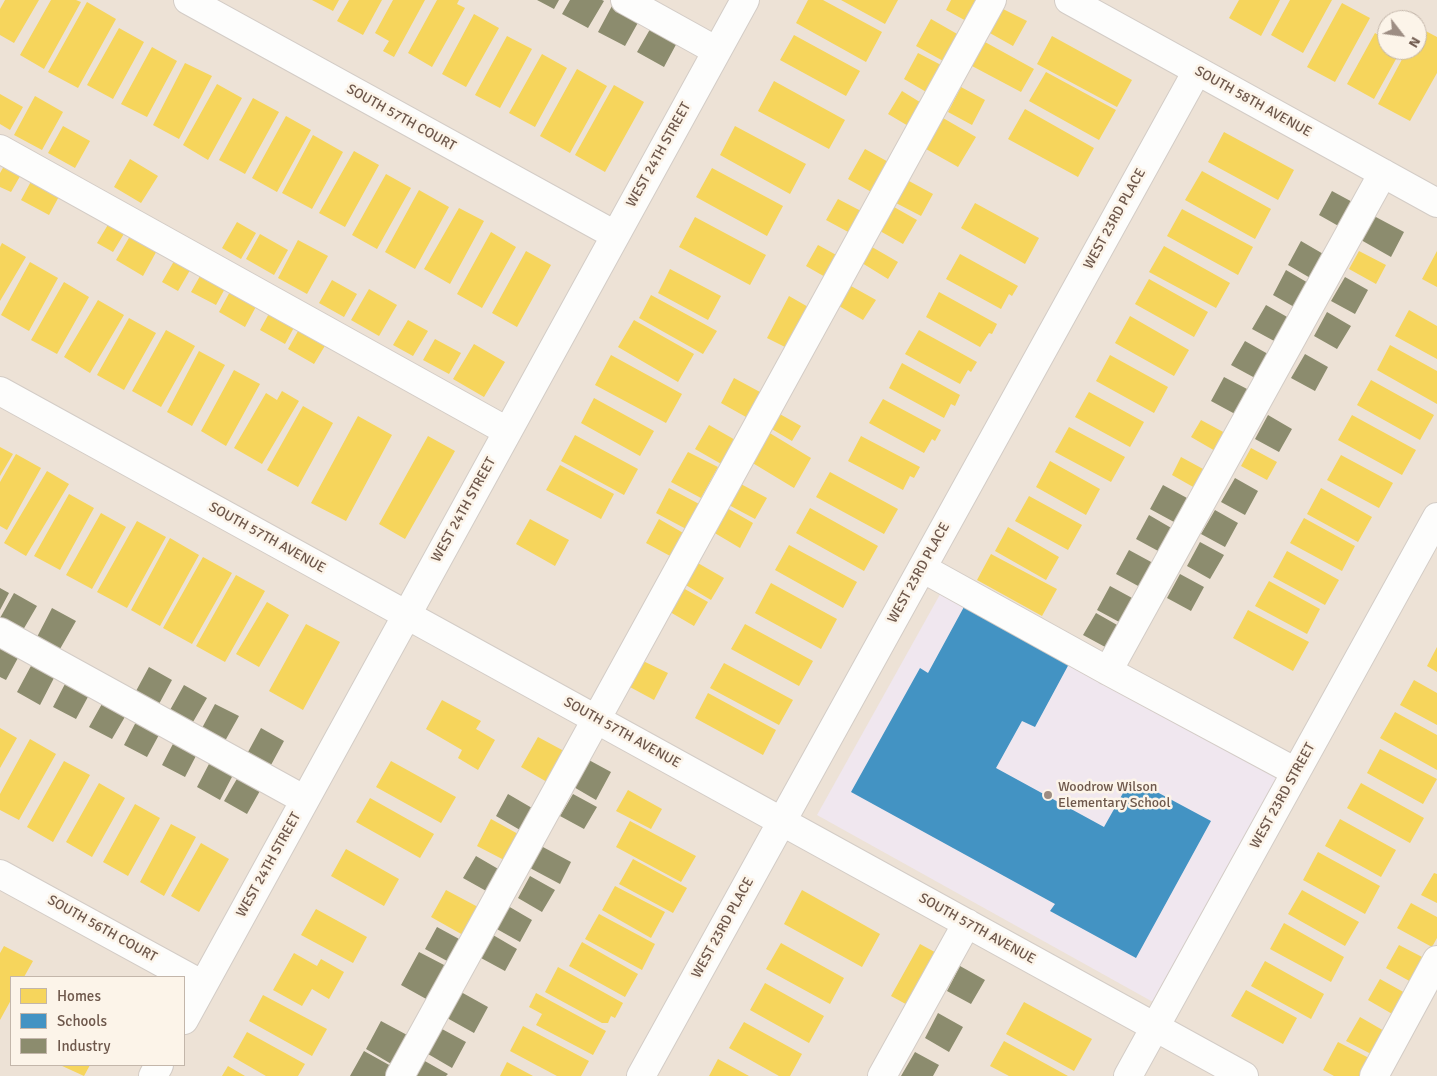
<!DOCTYPE html>
<html>
<head>
<meta charset="utf-8">
<style>
	body { margin:0 }
	#map { position:relative; width:1437px; height:1076px; overflow:hidden; background:#f4efe8; font-family:Signika,sans-serif }
	canvas { display:block }
	.legend { position:absolute; left:10px; top:976px; width:175px; height:90px; box-sizing:border-box; background:#fcf4e9; border:1px solid #c3b6aa; margin:0; padding:6px 9px; list-style:none; font-size:15px; color:#6e584c }
	.legend li { display:flex; align-items:center; gap:10px; height:25px }
	.legend b { width:25px; border:1px solid #c3b6aa }
	.north { position:absolute; left:1377px; top:10px; width:50px; height:50px; box-sizing:border-box; background:#fcf4e9; border:1px solid #c3b6aa; border-radius:50%; rotate:120deg; font-size:14px; font-weight:700; line-height:20px; text-align:center; color:#6e584c }
	.north::after { content:''; display:block; margin:auto; width:18px; height:22px; background:#9d8d83; clip-path:polygon(50% 0,100% 100%,50% 72%,0 100%) }
</style>
</head>
<body>
<div id="map">
<canvas width="1437" height="1076"></canvas>
<ul class="legend">
<li><b style="height:14px;background:#f6d55c"></b>Homes</li>
<li><b style="height:14px;background:#4393c3"></b>Schools</li>
<li><b style="height:14px;background:#8c8c6e"></b>Industry</li>
</ul>
<div class="north">N</div>
</div>
<script>
const g = document.querySelector('canvas').getContext('2d');
g.lineJoin = 'round';
function paint(path, color) { g.fillStyle = color; g.fill(path, 'evenodd'); }
function trace(path, color, width, dash) { g.strokeStyle = color; g.lineWidth = width; g.lineCap = dash ? 'butt' : 'round'; g.setLineDash(dash || []); g.stroke(path); }
function drawText(font, color, halo, rows, align = 'center') {
  g.font = font + ' Signika,sans-serif'; g.lineWidth = 5; g.setLineDash([]); g.textBaseline = 'middle'; g.strokeStyle = halo; g.fillStyle = color; for (const [text, x, y, turn = 0] of rows) {
    g.save(); g.translate(x, y); g.rotate((+turn || 0) * Math.PI / 180); g.textAlign = isNaN(turn) ? turn : align; if (halo) g.strokeText(text, 0, 0); g.fillText(text, 0, 0); g.restore();
  }
}
const residential = new Path2D(`
	M0,0h1437v1076h-1437zM1387,20h30v30h-30zM11,977h173v88h-173z`);
const education = new Path2D(`
	M943,589l336,186 -126,227 -336,-187z`);
const homes = new Path2D(`
	M5,0h34l-25,43 -14,-8v-26z
	M51,0h25l5,2 -37,67 -24,-14z
	M312,0h27l-6,11z
	M349,0h33l-19,35 -26,-14z
	M393,0h32l-31,57 -11,-6 6,-10 -14,-8z
	M437,0h22l-2,4 8,4 -33,59 -24,-14z
	M808,0h15l59,32 -16,30 -70,-39z
	M841,0h57l-13,24z
	M951,0h31l-12,23 -24,-13z
	M1239,0h41l-19,36 -32,-18z
	M1290,0h42l-29,53 -32,-18z
	M87,2l29,17 -38,69 -30,-16z
	M1342,3l28,15 -35,64 -28,-15z
	M1001,8l26,13 -14,25 -25,-14z
	M474,14l25,14 -33,59 -24,-13z
	M931,19l28,16 -14,27 -29,-16z
	M119,28l25,14 -31,57 -26,-14z
	M1420,28l17,9v36l-27,48 -32,-17 29,-54h10v-17z
	M1375,33l12,7v10h14l-27,49 -27,-15z
	M794,35l66,36 -14,25 -66,-36z
	M507,36l25,13 -32,59 -25,-13z
	M1052,36l80,44 -15,27 -80,-43z
	M985,42l49,27 -13,23 -49,-26z
	M152,47l25,14 -30,56 -26,-13z
	M918,53l25,13 -15,27 -24,-14z
	M542,54l25,14 -32,59 -26,-14z
	M185,63l27,13 -33,63 -26,-14z
	M577,69l30,17 -37,67 -30,-17z
	M1046,72l70,38 -17,30 -70,-39z
	M774,81l71,39 -16,29 -71,-38z
	M217,84l25,14 -34,62 -25,-15z
	M614,85l30,17 -39,70 -30,-17z
	M961,87l24,13 -13,25 -24,-13z
	M902,91l21,13 -13,23 -22,-13z
	M0,94l23,13 -13,23 -10,-6z
	M35,96l28,16 -21,38 -28,-15z
	M253,98l26,14 -34,62 -26,-14z
	M1025,109l69,39 -16,29 -70,-38z
	M286,116l25,14 -34,62 -25,-14z
	M943,118l33,19 -18,30 -32,-18z
	M63,126l27,15 -15,27 -27,-15z
	M735,126l71,38 -16,30 -70,-39z
	M1224,132l70,38 -16,30 -70,-38z
	M313,135l30,17 -31,57 -30,-16z
	M865,149l27,15 -17,30 -27,-15z
	M354,151l25,14 -34,62 -26,-14z
	M130,159l28,17 -17,27 -27,-16z
	M7,161l16,10 -12,21 -11,-5v-14z
	M712,168l71,38 -16,30 -71,-39z
	M1202,171l69,38 -16,30 -70,-39z
	M35,174l28,15 -14,26 -28,-15z
	M386,174l25,14 -34,61 -25,-14z
	M909,181l24,13 -12,22 -25,-13z
	M419,190l30,17 -34,62 -30,-17z
	M838,199l23,12 -11,22 -24,-13z
	M975,203l64,35 -14,26 -64,-36z
	M894,207l23,13 -14,24 -23,-13z
	M459,208l25,13 -34,63 -26,-15z
	M1182,209l71,38 -15,28 -71,-39z
	M695,217l71,38 -16,30 -71,-38z
	M112,218l16,9 -15,25 -16,-9z
	M237,222l19,11 -15,26 -19,-11z
	M133,231l27,14 -17,31 -27,-16z
	M491,232l25,15 -34,61 -25,-14z
	M260,234l28,16 -14,25 -28,-16z
	M298,240l30,16 -21,38 -29,-16z
	M2,243l24,14 -26,44v-54z
	M818,245l22,12 -13,21 -21,-12z
	M1164,246l66,37 -14,25 -67,-36z
	M872,247l26,15 -10,17 -26,-16z
	M526,251l25,14 -34,62 -25,-14z
	M1359,251l27,14 -10,19 -27,-15z
	M1437,251v36l-15,-8z
	M960,254l58,32 -6,10 -3,-2 -8,15 -55,-30z
	M177,256l16,9 -15,26 -16,-9z
	M30,262l28,16 -29,53 -28,-16z
	M204,269l24,14 -12,22 -25,-13z
	M670,269l51,27 -13,24 -50,-27z
	M1149,279l59,33 -14,25 -59,-33z
	M332,280l25,14 -13,23 -25,-14z
	M64,282l25,15 -32,57 -26,-14z
	M233,286l26,15 -14,26 -26,-15z
	M851,286l25,14 -13,20 -24,-14z
	M369,289l28,16 -18,31 -28,-16z
	M939,292l58,32 -5,10 -3,-1 -9,14 -54,-30z
	M651,295l66,36 -14,23 -64,-36z
	M789,296l21,12 -21,41 -22,-11z
	M98,300l26,15 -34,58 -26,-16z
	M272,308l25,14 -12,22 -25,-14z
	M1409,310l28,16v33l-42,-23z
	M1130,316l59,34 -15,26 -59,-33z
	M129,318l27,15 -32,57 -27,-15z
	M408,320l20,11 -15,25 -20,-11z
	M634,320l60,34 -16,28 -60,-35z
	M302,324l27,15 -15,25 -26,-15z
	M166,330l29,16 -34,61 -29,-16z
	M919,330l58,32 -6,10 -3,-2 -8,14 -55,-30z
	M435,339l26,14 -12,21 -26,-14z
	M474,344l31,18 -21,35 -31,-18z
	M1390,345l47,26v33l-60,-34z
	M199,351l26,14 -33,61 -25,-14z
	M611,355l71,39 -16,29 -71,-38z
	M1110,355l58,32 -14,26 -58,-32z
	M902,363l58,32 -5,11 -4,-2 -7,14 -55,-30z
	M234,370l26,14 -34,62 -25,-15z
	M734,378l26,14 -14,25 -25,-14z
	M1371,380l63,35 -14,25 -63,-35z
	M282,391l17,10 -37,63 -28,-16 32,-55 11,7z
	M1089,392l55,30 -14,25 -55,-30z
	M594,398l60,33 -14,25 -59,-33z
	M883,399l58,31 -6,11 -3,-2 -8,14 -55,-30z
	M303,406l30,17 -35,64 -31,-17z
	M778,413l23,13 -9,15 -22,-13z
	M1352,415l64,35 -14,25 -64,-35z
	M358,416l34,19 -46,86 -35,-18z
	M1201,420l26,14 -10,18 -26,-15z
	M709,425l28,16 -14,24 -28,-16z
	M1069,427l56,30 -14,25 -56,-30z
	M768,432l43,26 -17,30 -43,-26z
	M575,435l63,34 -14,26 -63,-34z
	M428,436l27,15 -50,88 -26,-15z
	M861,436l59,31 -6,11 -4,-2 -7,14 -55,-29z
	M0,447l13,7 -13,22z
	M1251,448l26,14 -10,18 -26,-14z
	M688,452l30,15 -17,31 -30,-16z
	M16,454l25,14 -34,62 -7,-4v-44z
	M1341,455l52,28 -14,25 -52,-28z
	M1181,457l24,13 -10,18 -23,-13z
	M1050,461l50,28 -14,26 -50,-28z
	M560,465l54,29 -13,25 -55,-29z
	M47,471l22,13 -43,72 -22,-13z
	M830,472l68,37 -14,25 -68,-37z
	M739,483l28,15 -12,21 -28,-15z
	M669,488l32,17 -13,25 -32,-17z
	M1321,488l51,29 -14,25 -51,-28z
	M69,494l25,14 -34,62 -26,-14z
	M1029,496l53,29 -14,25 -53,-29z
	M727,508l26,15 -13,25 -27,-16z
	M810,508l68,38 -14,25 -68,-38z
	M101,513l25,14 -34,62 -26,-14z
	M1304,518l51,28 -13,25 -52,-28z
	M530,519l39,21 -14,26 -39,-22z
	M659,519l26,15 -13,23 -26,-14z
	M137,521l29,16 -39,71 -30,-16z
	M1008,527l51,30 -13,23 -51,-29z
	M170,538l29,17 -39,71 -29,-16z
	M789,545l68,37 -14,26 -68,-38z
	M1287,551l52,29 -14,25 -52,-28z
	M991,554l66,35 -15,27 -65,-36z
	M203,557l29,16 -40,71 -29,-16z
	M696,562l28,16 -13,22 -27,-16z
	M236,575l29,16 -40,71 -29,-16z
	M1269,581l51,28 -13,25 -52,-28z
	M771,583l66,36 -16,30 -66,-36z
	M683,588l25,14 -14,24 -24,-14z
	M267,602l22,13 -30,52 -23,-13z
	M1248,610l61,32 -16,29 -60,-33z
	M306,624l34,18 -37,68 -34,-19z
	M745,624l68,37 -14,25 -68,-37z
	M1437,647v25l-10,-6z
	M641,660l27,13 -14,27 -26,-14z
	M724,663l69,37 -14,25 -69,-37z
	M1414,680l23,13v32l-37,-20z
	M708,693l68,37 -13,25 -68,-37z
	M442,700l39,21 -5,8 19,11 -17,30 -20,-12 4,-8 -36,-21z
	M1395,712l42,23v35l-57,-32z
	M0,728l17,10 -17,30z
	M538,737l26,14 -17,31 -26,-15z
	M30,739l26,15 -37,66 -19,-10v-16z
	M1380,749l57,30 -14,25 -56,-31z
	M64,761l26,14 -37,67 -26,-15z
	M391,761l65,36 -15,26 -65,-36z
	M99,783l26,15 -33,59 -26,-15z
	M1361,783l63,35 -14,25 -63,-35z
	M628,790l34,19 -11,20 -35,-18z
	M370,798l64,36 -14,24 -64,-36z
	M135,804l25,14 -32,58 -25,-14z
	M491,819l29,16 -14,26 -29,-15z
	M1340,819l56,31 -15,27 -56,-31z
	M630,821l66,35 -15,26 -65,-35z
	M171,824l25,13 -32,59 -24,-14z
	M201,843l28,16 -30,53 -28,-16z
	M346,849l53,30 -15,27 -53,-30z
	M1318,852l62,34 -15,28 -62,-34z
	M633,859l54,29 -14,25 -54,-29z
	M1434,873l3,1v29l-16,-8z
	M615,886l50,26 -14,26 -49,-28z
	M446,890l32,17 -15,28 -32,-18z
	M802,890l78,44 -18,33 -78,-43z
	M1302,890l57,32 -14,24 -57,-32z
	M1411,903l26,14v21l-5,9 -35,-19z
	M316,909l51,28 -14,26 -52,-28z
	M599,914l56,30 -13,26 -57,-31z
	M1284,923l60,34 -13,25 -61,-33z
	M582,942l56,32 -13,23 -56,-31z
	M781,943l63,35 -14,26 -64,-35z
	M920,944l22,12 -29,52 -22,-12z
	M1399,945l27,14 -13,24 -27,-15z
	M4,946l29,15 -9,16h-13v23l-11,20v-67z
	M294,953l23,13 4,-7 23,13 -15,27 -17,-10 -10,17 -29,-16z
	M1265,961l59,33 -13,25 -60,-33z
	M558,967l65,36 -8,15 -4,-2 -3,7h-6l-57,-31z
	M1380,979l27,15 -13,21 -26,-15z
	M765,983l59,33 -15,27 -59,-33z
	M1246,990l51,28 -14,26 -52,-28z
	M536,993l70,38 -13,24 -57,-30 6,-11 -13,-7z
	M263,995l64,34 -15,27 -63,-35z
	M1024,1002l68,37 -18,32 -68,-37z
	M1360,1017l26,15 -13,23 -27,-14z
	M744,1022l58,32 -12,22h-11l-50,-28z
	M523,1026l66,35 -8,15h-24l-47,-25z
	M247,1032l58,32 -7,12h-32l-33,-19z
	M1004,1041l64,35h-59l-19,-10z
	M1338,1042l31,16 -9,18h-26l-11,-6z
	M718,1059l31,17h-40z
	M507,1062l26,14h-33z
	M60,1065h30l-6,11z
	M228,1066l17,10h-23z`);
const schools = new Path2D(`
	M965,605l105,57 -35,65 -13,-6 -26,47 108,59 23,-41 11,6 4,-8 69,37 -75,137 -86,-47 5,-7 -204,-112 69,-124 8,5z`);
const industry = new Path2D(`
	M537,0h22l-5,9z
	M570,0h32l2,1 -16,27 -26,-14z
	M613,4l27,15 -15,27 -27,-14z
	M653,24l26,15 -15,28 -27,-15z
	M1332,191l24,13 -14,24 -23,-13z
	M1374,216l30,16 -13,25 -30,-17z
	M1301,241l24,14 -13,24 -24,-14z
	M1286,270l24,14 -14,24 -23,-13z
	M1345,277l23,13 -13,24 -24,-13z
	M1266,305l23,13 -13,24 -24,-13z
	M1327,312l24,14 -14,23 -23,-13z
	M1245,341l23,13 -13,24 -24,-13z
	M1305,354l23,13 -13,24 -24,-13z
	M1224,377l25,13 -14,24 -24,-13z
	M1268,415l24,14 -13,23 -24,-13z
	M1235,478l23,13 -13,24 -24,-13z
	M1163,485l24,13 -13,24 -24,-13z
	M1215,510l23,13 -13,24 -24,-13z
	M1149,515l24,14 -13,23 -24,-13z
	M1200,542l24,13 -14,24 -23,-13z
	M1129,550l24,13 -13,24 -24,-13z
	M1180,574l24,13 -13,24 -24,-13z
	M1110,586l24,13 -13,24 -24,-13z
	M0,588l9,5 -9,17z
	M14,593l23,13 -14,24 -23,-12z
	M52,608l24,13 -16,28 -23,-12z
	M1096,613l23,13 -12,22 -24,-13z
	M0,645l19,11 -13,24 -6,-3z
	M32,664l23,12 -15,29 -23,-13z
	M149,667l23,13 -13,24 -23,-13z
	M66,682l23,13 -13,24 -23,-12z
	M184,685l23,13 -14,24 -23,-12z
	M103,702l23,13 -14,24 -23,-12z
	M215,704l24,12 -14,25 -23,-13z
	M137,720l23,13 -13,24 -23,-12z
	M261,728l23,13 -13,24 -23,-13z
	M175,740l23,12 -13,25 -23,-12z
	M587,759l24,13 -15,28 -24,-14z
	M210,762l23,13 -13,25 -23,-13z
	M238,777l23,12 -14,25 -23,-13z
	M508,794l24,14 -12,22 -24,-14z
	M573,794l24,13 -13,22 -24,-13z
	M541,846l30,16 -11,22 -30,-16z
	M476,856l24,14 -12,22 -25,-14z
	M530,876l25,14 -13,22 -24,-14z
	M508,906l24,14 -12,22 -25,-14z
	M437,927l24,13 -12,22 -24,-13z
	M493,935l24,14 -12,22 -24,-13z
	M419,952l27,14 -18,34 -27,-15z
	M960,966l25,14 -14,24 -24,-13z
	M461,992l27,15 -14,26 -27,-15z
	M938,1013l25,14 -14,25 -24,-14z
	M381,1021l28,15 -16,29 -27,-16z
	M442,1029l24,13 -14,26 -24,-14z
	M364,1051l27,15 -5,10h-36z
	M915,1052l24,13 -6,11h-32z
	M423,1060l25,14 -2,2h-32z`);
const minor = new Path2D(`
	M188,0l427,235
	M625,0l92,51
	M1069,0l368,203
	M0,149l507,282
	M0,391l1244,685
	M922,568l186,103 188,101
	M0,632l305,168
	M1108,671l275,-498
	M0,874l203,111
	M184,1020l561,-1020
	M153,1076l6,-11
	M400,1076l592,-1076
	M641,1076l556,-1005
	M882,1076l85,-153
	M1128,1076l309,-559
	M1374,1076l63,-116`);
const markers = [
	[1048,795,5,"#9d8d83"]
];
const streetNames = [
	["SOUTH 58TH AVENUE",1253,102,29],
	["SOUTH 57TH COURT",401,118,29],
	["WEST 24TH STREET",659,155,-61],
	["WEST 23RD PLACE",1115,219,-61],
	["WEST 24TH STREET",464,510,-61],
	["SOUTH 57TH AVENUE",267,538,29],
	["WEST 23RD PLACE",919,573,-61],
	["SOUTH 57TH AVENUE",622,733,29],
	["WEST 23RD STREET",1283,796,-61],
	["WEST 24TH STREET",269,865,-61],
	["WEST 23RD PLACE",723,928,-61],
	["SOUTH 56TH COURT",102,929,29],
	["SOUTH 57TH AVENUE",977,929,29]
];
const poiNames = [
	["Woodrow Wilson",1058,787],
	["Elementary School",1058,803]
];
paint(residential, '#ede2d6');
paint(education, '#f0e7ef');
paint(homes, '#f6d55c');
paint(schools, '#4393c3');
paint(industry, '#8c8c6e');
trace(minor, '#d3ccc6', 30);
trace(minor, '#fdfdfc', 28);
for (const [x, y, r, color] of markers) { const dot = new Path2D(); dot.arc(x, y, r, 0, 2 * Math.PI); g.fillStyle = color; g.fill(dot); trace(dot, '#fcf4e9', 2); }
drawText('14px', '#6e584c', '#fcf4e9', streetNames);
drawText('14px', '#6e584c', '#fcf4e9', poiNames, 'left');
</script>
</body>
</html>
